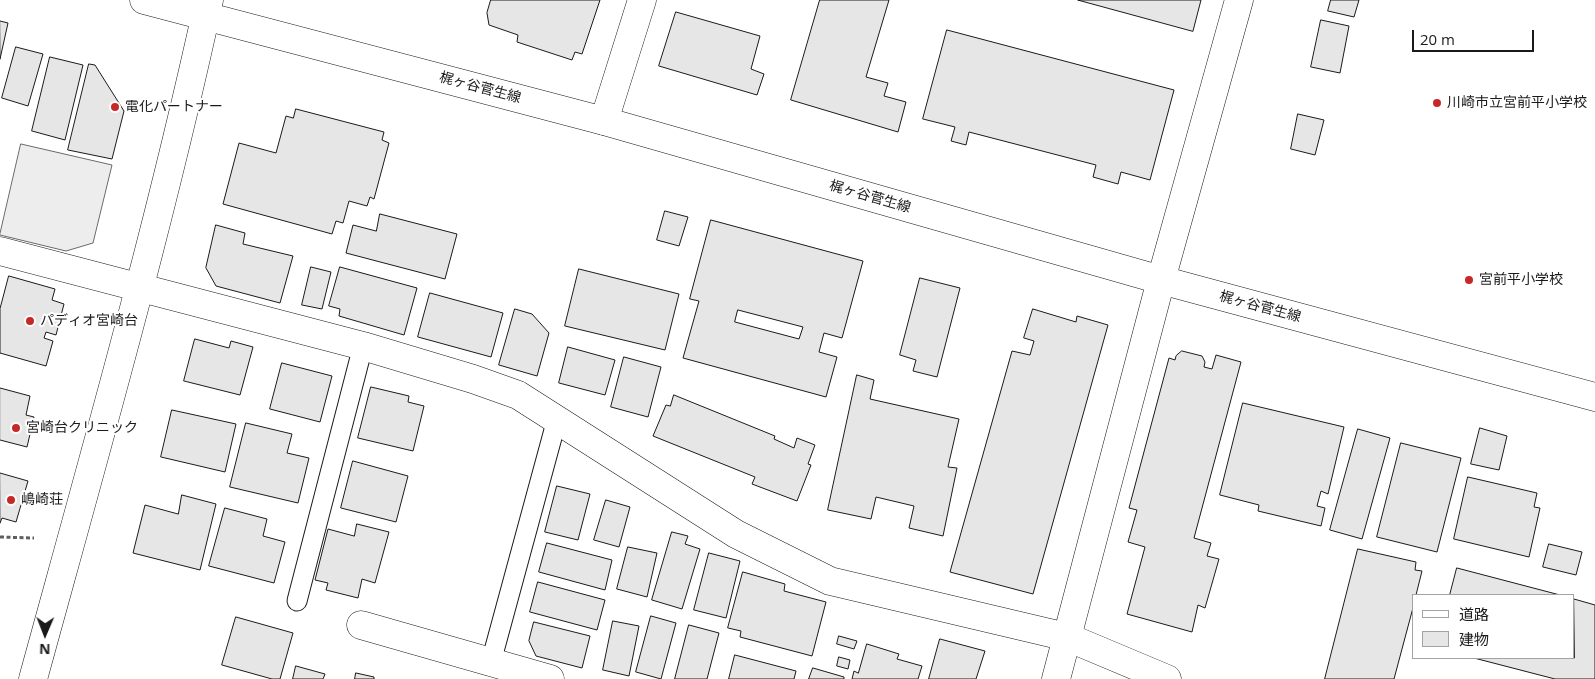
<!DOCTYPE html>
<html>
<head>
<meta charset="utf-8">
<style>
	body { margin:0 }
	#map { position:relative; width:1595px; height:679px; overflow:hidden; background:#fff; font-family:"Open Sans","Noto Sans JP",sans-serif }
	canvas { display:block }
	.legend { position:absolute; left:1412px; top:594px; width:162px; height:65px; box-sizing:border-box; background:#fff; border:1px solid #a3a3a3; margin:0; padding:6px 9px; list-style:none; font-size:15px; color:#1a1a1a }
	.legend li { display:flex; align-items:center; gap:10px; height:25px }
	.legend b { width:25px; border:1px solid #a3a3a3 }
	.north { position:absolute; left:20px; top:609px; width:50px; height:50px; -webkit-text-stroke:4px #fff; paint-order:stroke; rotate:181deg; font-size:14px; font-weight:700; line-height:20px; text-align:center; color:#1a1a1a }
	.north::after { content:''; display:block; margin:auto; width:18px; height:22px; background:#1a1a1a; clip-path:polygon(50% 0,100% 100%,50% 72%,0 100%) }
	.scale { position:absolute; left:1412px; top:30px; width:122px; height:22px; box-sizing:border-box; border:2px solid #1a1a1a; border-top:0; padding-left:6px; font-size:15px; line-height:18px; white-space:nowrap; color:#1a1a1a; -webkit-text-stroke:4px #fff; paint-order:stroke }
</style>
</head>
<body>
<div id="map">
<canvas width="1595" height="679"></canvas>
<ul class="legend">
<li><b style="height:6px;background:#fff"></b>道路</li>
<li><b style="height:14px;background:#e6e6e6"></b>建物</li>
</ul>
<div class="north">N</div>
<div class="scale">20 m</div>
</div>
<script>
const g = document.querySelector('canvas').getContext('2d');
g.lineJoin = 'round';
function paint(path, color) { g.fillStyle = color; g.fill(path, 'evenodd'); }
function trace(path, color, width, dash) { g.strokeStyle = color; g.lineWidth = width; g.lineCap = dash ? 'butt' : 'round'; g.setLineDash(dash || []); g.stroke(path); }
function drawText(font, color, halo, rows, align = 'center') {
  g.font = font + ' "Open Sans","Noto Sans JP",sans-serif'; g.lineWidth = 4; g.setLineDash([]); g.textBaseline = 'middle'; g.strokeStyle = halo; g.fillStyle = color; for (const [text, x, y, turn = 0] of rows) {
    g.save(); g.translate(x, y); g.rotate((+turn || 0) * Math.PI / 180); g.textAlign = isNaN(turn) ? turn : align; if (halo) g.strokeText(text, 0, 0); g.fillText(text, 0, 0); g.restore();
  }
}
const built = new Path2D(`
	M21,144l91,21 -19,78 -27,8 -66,-16z`);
const building = new Path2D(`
	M491,0h109l-18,54 -7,-2 -3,8 -55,-18 1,-7 -29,-10 -2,-12z
	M820,0h69l-23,77 22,6 -4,13 22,6 -8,30 -107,-32z
	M1078,0h123l-8,31z
	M1331,0h28l-5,17 -26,-6z
	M676,12l84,24 -9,33 13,5 -7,21 -98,-29z
	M1321,20l28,6 -9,47 -29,-6z
	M0,21l8,2 -8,36z
	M947,30l227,60 -24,90 -29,-8 -3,12 -25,-7 3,-12 -127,-33 -3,13 -15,-4 4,-14 -32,-8z
	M16,47l27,7 -15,52 -26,-8z
	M50,57l33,8 -18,75 -33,-9z
	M89,64l6,1 29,46 -12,48 -44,-9z
	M296,109l88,23 -2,8 7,3 -15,56 -4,-2 -3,9 -18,-5 -6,22 -7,-2 -4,13 -109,-30 16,-61 37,10 10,-37 7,2z
	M1298,114l26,6 -9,35 -24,-6z
	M665,211l23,6 -9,29 -22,-6z
	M380,214l77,20 -12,45 -99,-26 7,-28 23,6z
	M711,220l152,41 -21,77 -18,-5 -5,19 18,5 -11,40 -143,-39 16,-57 -9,-2zM738,310l65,17 -4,12 -64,-17z
	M216,225l29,8 -2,11 50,12 -13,47 -64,-17 -10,-18z
	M311,267l20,5 -9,37 -20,-4z
	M340,267l77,21 -13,47 -65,-19 1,-7 -11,-3z
	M579,269l100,25 -14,56 -100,-24z
	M9,276l46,13 -3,11 12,4 -8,31 -10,-3 -2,6 9,3 -7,25 -46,-13v-44z
	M920,278l40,10 -23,89 -24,-6 3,-11 -16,-5z
	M430,293l73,20 -12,44 -73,-20z
	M515,309l17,5 17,19 -12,43 -38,-11z
	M1033,309l43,13 1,-6 31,9 -75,269 -83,-22 62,-221 18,4 4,-14 -10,-3z
	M195,339l34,9 2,-7 22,6 -13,48 -56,-14z
	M568,347l47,13 -10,35 -46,-12z
	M1182,351l20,5 3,6 -1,5 8,2 4,-14 25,7 -47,176 17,5 -4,13 12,3 -14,49 -7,-3 -6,27 -65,-18 18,-67 -17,-5 9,-32 -8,-2 40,-150 6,2 1,-4z
	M624,357l37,10 -13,50 -37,-10z
	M282,363l50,13 -12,46 -50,-13z
	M857,375l17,5 -4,19 89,20 -11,48 9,1 -14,68 -34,-8 5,-22 -38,-9 -5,22 -43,-9z
	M371,387l38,9 -1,6 16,4 -11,45 -55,-13z
	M0,388l30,8 -4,19 8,2 -7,30 -27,-7z
	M674,395l101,41 -1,3 20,9 3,-10 18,7 -7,19 3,1 -14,36 -45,-17 3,-7 -102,-41 13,-31 4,1z
	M1243,403l101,24 -16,67 -7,-3 -4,15 8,2 -4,18 -63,-15 1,-6 -39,-10z
	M172,410l64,14 -11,48 -64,-15z
	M246,423l46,11 -5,19 22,5 -11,45 -68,-16z
	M1480,428l27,8 -8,34 -28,-6z
	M1358,429l32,9 -28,101 -32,-9z
	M1401,443l60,15 -24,94 -60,-15z
	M353,461l55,15 -12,46 -55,-14z
	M0,473l28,8 -12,41 -14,-4 -2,5z
	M1468,477l69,16 -3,14 6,1 -11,49 -75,-18z
	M557,486l33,8 -12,46 -33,-8z
	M182,495l34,9 -16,66 -67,-17 12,-48 33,9z
	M606,500l24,7 -11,40 -25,-7z
	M225,508l42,11 -4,17 22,6 -11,41 -65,-17z
	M357,524l32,8 -14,51 -13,-4 -4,19 -32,-8 2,-7 -13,-3 13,-51 26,7z
	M672,532l16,4 -3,8 15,5 -18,60 -30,-9z
	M547,543l65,17 -7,30 -66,-18z
	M1549,544l33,8 -6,23 -33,-8z
	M628,547l29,6 -10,44 -30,-8z
	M1358,549l58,13 -1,8 7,1 -6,24h-2v9l-20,75h-69z
	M709,553l31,8 -14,57 -32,-8z
	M1457,568l103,27h-110z
	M743,572l42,12 -1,7 42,11 -14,54 -72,-19 1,-6 -13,-3z
	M538,582l67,18 -8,30 -67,-18z
	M1574,599l21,6v74h-40l-81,-21h100z
	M651,616l25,7 -15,56 -25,-7z
	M236,617l57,16 -13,46h-8l-50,-14z
	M613,621l26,5 -10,50 -26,-6z
	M534,622l56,14 -8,32 -46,-12 -7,-15z
	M689,625l30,8 -12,46h-32z
	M839,636l18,5 -3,8 -17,-5z
	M940,639l45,12 -9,28h-47z
	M867,644l32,10 -2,5 25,7 -4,13h-66l2,-8 4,2z
	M735,655l61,16 -2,8h-65z
	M839,657l11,3 -2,9 -11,-3z
	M296,666l29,8 -2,5h-30z
	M813,668l31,9v2h-35z
	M356,673l18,4v2h-19z`);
const path = new Path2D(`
	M0,537l34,1`);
const service = new Path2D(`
	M297,601l66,-255
	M491,662l66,-243`);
const minor = new Path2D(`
	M604,121l38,-121
	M0,251l363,95 110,33 45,16 218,139 94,47 237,56 100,42
	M361,625l189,54
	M1056,679l105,-399 78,-280`);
const tertiary = new Path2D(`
	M144,0l460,121 557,159 434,117
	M33,679c62,-226 126,-450 176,-679`);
const markers = [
	[1437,103,5,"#c62828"],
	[115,107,5,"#c62828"],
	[1469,280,5,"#c62828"],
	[30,321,5,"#c62828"],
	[16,428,5,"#c62828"],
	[11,500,5,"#c62828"]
];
const streetNames = [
	["梶ヶ谷菅生線",480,88,15],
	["梶ヶ谷菅生線",870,197,16],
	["梶ヶ谷菅生線",1260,307,15]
];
const poiNames = [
	["川崎市立宮前平小学校",1447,103],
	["電化パートナー",125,107],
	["宮前平小学校",1479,280],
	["パディオ宮崎台",40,321],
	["宮崎台クリニック",26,428],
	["嶋崎荘",21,500]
];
paint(built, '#ededed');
trace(built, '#6a6a6a', 1);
paint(building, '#e6e6e6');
trace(building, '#1a1a1a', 1);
trace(service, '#1a1a1a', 21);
trace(minor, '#1a1a1a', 29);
trace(tertiary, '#1a1a1a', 29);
trace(path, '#5f5f5f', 3, [4, 2.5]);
trace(service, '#fff', 19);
trace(minor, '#fff', 28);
trace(tertiary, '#fff', 28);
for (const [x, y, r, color] of markers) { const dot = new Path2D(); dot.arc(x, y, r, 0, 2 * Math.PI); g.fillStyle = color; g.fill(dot); trace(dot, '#fff', 2); }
drawText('14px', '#1a1a1a', '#fff', streetNames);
drawText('14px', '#1a1a1a', '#fff', poiNames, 'left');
</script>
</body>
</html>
